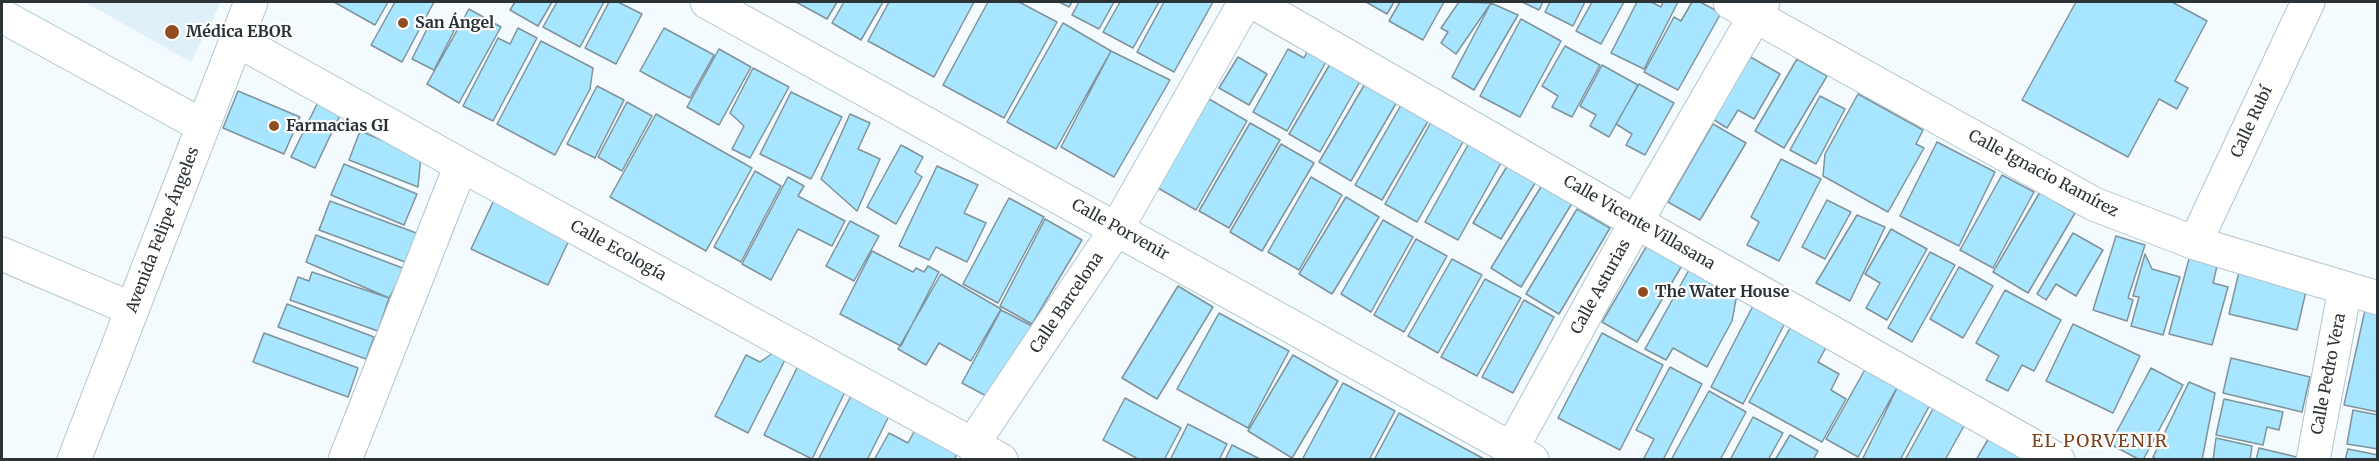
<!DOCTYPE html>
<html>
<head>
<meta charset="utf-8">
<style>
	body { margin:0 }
	#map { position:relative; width:2379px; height:461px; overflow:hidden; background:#f3fbff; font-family:Merriweather,serif }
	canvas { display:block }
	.frame { position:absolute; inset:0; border:3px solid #2c3337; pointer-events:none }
</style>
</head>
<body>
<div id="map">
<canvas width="2379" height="461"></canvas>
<div class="frame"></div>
</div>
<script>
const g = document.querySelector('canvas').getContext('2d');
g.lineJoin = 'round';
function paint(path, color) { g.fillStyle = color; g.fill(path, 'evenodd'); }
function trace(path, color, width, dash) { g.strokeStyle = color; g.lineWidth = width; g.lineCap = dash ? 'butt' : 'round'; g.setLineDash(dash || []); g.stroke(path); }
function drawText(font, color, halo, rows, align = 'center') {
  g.font = font + ' Merriweather,serif'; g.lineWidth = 4.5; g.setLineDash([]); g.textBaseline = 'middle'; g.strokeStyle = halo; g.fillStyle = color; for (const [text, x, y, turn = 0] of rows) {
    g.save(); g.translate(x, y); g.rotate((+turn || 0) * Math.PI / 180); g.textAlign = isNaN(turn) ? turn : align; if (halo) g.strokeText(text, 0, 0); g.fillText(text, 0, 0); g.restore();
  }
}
const built = new Path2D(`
	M85,2h136l-30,60z`);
const building = new Path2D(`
	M334,2h54l-13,23z
	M395,2h39l-32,60 -31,-17z
	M515,2h37l-14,24 -28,-16z
	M557,2h47l-24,45 -37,-20z
	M609,2h9l24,12 -26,50 -31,-16z
	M796,2h41l-10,17z
	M844,2h39l-22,38 -29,-17z
	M889,2h85l-40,75 -66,-36z
	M988,2h31l38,20 -53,96 -61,-33z
	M1059,2h13l-3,5z
	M1079,2h35l-15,27 -27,-14z
	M1120,2h39l-26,46 -30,-16z
	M1164,2h49l-39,70 -37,-20z
	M1366,2h28l-7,12z
	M1400,2h44l-21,38 -34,-19z
	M1459,2l32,1 -35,51 -15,-11 7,-11 -7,-4z
	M1522,2h21l-4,8z
	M1550,2h35l-12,24 -28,-14z
	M1592,2h32l-23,42 -25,-13z
	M1637,2h14l10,5 2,-5h15l-34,67 -33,-16z
	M1692,2h8l21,11 -43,77 -34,-18 30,-55 7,4z
	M2076,2h96l35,19 -32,60 13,7 -11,21 -18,-10 -31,58 -106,-57z
	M1491,3l27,12 -44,75 -22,-13z
	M469,9l32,18 -42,76 -32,-19z
	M432,19l22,12 -20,39 -22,-11z
	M1521,19l40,22 -41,76 -40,-21z
	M1063,23l48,28 -55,98 -49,-27z
	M518,28l19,10 -44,83 -30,-15 35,-68 12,6z
	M664,28l50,27 -24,43 -50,-27z
	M541,41l52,27 -3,21 -35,66 -58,-31z
	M1312,42l19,11 -44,78 -34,-19 35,-63 16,9z
	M1565,46l35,19 -28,52 -20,-10 6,-11 -16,-10z
	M719,49l32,18 -32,58 -32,-18z
	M1111,51l59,29 -56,97 -53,-30z
	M1747,55l33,19 -26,45 -16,-9 -11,18 -16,-10z
	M1238,57l29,17 -18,31 -30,-17z
	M1333,59l30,17 -43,76 -31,-18z
	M1797,59l30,17 -43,72 -29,-17z
	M1602,65l36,20 -29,52 -19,-11 6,-11 -16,-9z
	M753,68l36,19 -39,71 -18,-9 12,-23 -14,-13z
	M1366,82l32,18 -47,81 -32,-19z
	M1639,84l35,19 -29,52 -19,-10 6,-11 -16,-10z
	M597,86l27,14 -29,58 -28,-14z
	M238,91l62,26 -16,37 -61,-26z
	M791,92l51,25 -31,62 -51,-25z
	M1858,94l65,36 -7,14 8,4 -36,64 -65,-36 2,-22z
	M1820,96l25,13 -29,55 -26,-14z
	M1209,99l38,22 -51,89 -38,-22z
	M1404,100l27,16 -49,84 -27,-15z
	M318,102l23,11 -26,55 -24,-11z
	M627,102l25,14 -30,55 -24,-14z
	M656,114l96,54 -46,83 -96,-54z
	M850,114l20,9 -12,26 22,10 -23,52 -36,-32z
	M1434,117l33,18 -50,87 -32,-18z
	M1250,123l30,17 -51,88 -30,-17z
	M1713,124l33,19 -46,77 -32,-18z
	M360,131l61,25 -3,31 -69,-27z
	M1473,136l33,18 -48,86 -33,-18z
	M1937,142l58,30 -36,74 -59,-30z
	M1281,144l33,19 -52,88 -32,-19z
	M901,145l22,12 -8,15 7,5 -26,47 -29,-17z
	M1512,158l28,17 -39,64 -28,-16z
	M1781,159l40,20 -42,82 -32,-16 12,-23 -8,-5z
	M344,164l73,30 -13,31 -73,-30z
	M937,166l41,19 -14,28 22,10 -19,39 -31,-15 -7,13 -30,-14z
	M755,171l26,15 -40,76 -27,-15z
	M2002,175l32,17 -41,76 -33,-18z
	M788,177l16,9 -6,10 47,25 -13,25 -34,-17 -27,51 -29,-16z
	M1311,177l31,18 -43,75 -31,-18z
	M1544,182l30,18 -53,87 -30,-19z
	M2040,192l35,21 -47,80 -35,-21z
	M1346,197l33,20 -47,77 -33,-20z
	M1009,198l35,19 -46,86 -35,-19z
	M494,200l77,36 -23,49 -77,-36z
	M1827,200l24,12 -26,47 -23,-12z
	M330,201l89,33 -11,29 -89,-33z
	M1577,209l33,19 -51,86 -33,-20z
	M1857,215l28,12 -35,74 -34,-18z
	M1045,219l37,21 -50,84 -32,-18z
	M1383,220l30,17 -42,75 -30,-18z
	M850,221l29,15 -25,45 -28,-15z
	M1891,229l36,20 -40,71 -21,-12 14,-25 -15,-9z
	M2073,233l30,17 -27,46 -20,-12 -10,16 -9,-6z
	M316,235l89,34 -16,29 -83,-36z
	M2116,236l29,9 -17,53 5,2 -6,21 -34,-11z
	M1416,239l31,17 -43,76 -30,-17z
	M1649,242l35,20 -47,80 -35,-20z
	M872,251l41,21 3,-4 8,4 4,-6 11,6 -38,74 -61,-32z
	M1930,252l25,13 -43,77 -24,-14z
	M2145,254l7,15 28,8 -17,58 -32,-9 8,-29 -6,-1z
	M2190,255l28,7 -5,21 15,4 -16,58 -43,-11z
	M1452,259l30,16 -44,78 -30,-17z
	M1959,267l34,19 -30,52 -33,-19z
	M1690,268l47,26 -5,27 -25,46 -34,-19 -7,12 -21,-11z
	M312,272l77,26 -11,33 -88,-31 8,-23 11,4z
	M2239,272l68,15 -10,43 -68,-16z
	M941,274l60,35 -30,52 -32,-18 -13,22 -28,-16z
	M1485,279l36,19 -44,78 -36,-19z
	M1178,286l35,21 -56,92 -35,-21z
	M2005,290l56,30 -27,51 -12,-6 -14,26 -22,-11 13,-24 -23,-13z
	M1524,300l30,17 -41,76 -31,-16z
	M1755,302l32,17 -44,85 -32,-17z
	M287,304l87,33 -8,22 -88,-32z
	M1001,310l31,16 -40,73 -30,-16z
	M2365,310l13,3v99l-34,-7z
	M1219,313l70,38 -41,77 -71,-39z
	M1794,321l36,19 -12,22 21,12 -8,16 15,9 -24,43 -73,-40z
	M2073,324l67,32 -27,57 -67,-32z
	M264,333l94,35 -10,29 -95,-35z
	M1602,333l61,32 -43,85 -62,-32z
	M773,353l12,7 -37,73 -33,-17 31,-61 14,7z
	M1293,355l45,26 -46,77 -44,-27z
	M2231,358l79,19 -8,35 -79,-19z
	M798,366l48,24 -34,69 -48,-24z
	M1867,366l32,18 -41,73 -32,-18z
	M1670,367l32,17 -39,76h-20l11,-21 -18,-9z
	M2151,368l32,17 -40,75h-3l-30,-16z
	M2189,382l26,11 -13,67h-44l-5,-3z
	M1343,383l52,28 -26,49h-67z
	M1899,384l32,19 -31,57h-38z
	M1709,391l37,21 -26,48h-49z
	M853,392l38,20 -24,48h-49z
	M1125,398l56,30 -17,32h-24l-37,-20z
	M2224,399l59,13 -4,18 -12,-3 -4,18 -47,-10z
	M1934,407l31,17 -20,36h-40z
	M2353,410l25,5v34l-31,-5z
	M1399,413l87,47h-112z
	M1753,417l30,16 -15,27h-38z
	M1188,424l39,20 -8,16h-49z
	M917,426l43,22 -6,12h-80l15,-27 19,10z
	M1790,435l28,16 -5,9h-38z
	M1990,436l39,24h-53z
	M2216,438l36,8 -2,14h-37z
	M1232,445l30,15h-37z
	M2259,448l42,10v2h-45z
	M2348,449l30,6v5h-33z`);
const minor = new Path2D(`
	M707,2l825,458
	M1253,2l383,220 422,238
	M1730,2l364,202 101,39 183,55
	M2,16l201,110
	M237,40l224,125 540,295
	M2195,243l113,-241
	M2,254l130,55
	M972,445l145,-217 128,-226
	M1512,448l124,-226 127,-220
	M74,460l177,-458
	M345,460l116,-295
	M2313,460l32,-171`);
const markers = [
	[403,23,6,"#914d22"],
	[172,32,8,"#914d22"],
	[274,126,6,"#914d22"],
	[1643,292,6,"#914d22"]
];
const poiNames = [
	["San Ángel",415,23],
	["Médica EBOR",186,32],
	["Farmacias GI",286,126],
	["The Water House",1655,292]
];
const streetNames = [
	["Calle Rubí",2252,122,-65],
	["Calle Ignacio Ramírez",2043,174,28],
	["Calle Vicente Villasana",1639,223,30],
	["Avenida Felipe Ángeles",163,230,-69],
	["Calle Porvenir",1120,230,29],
	["Calle Ecología",618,251,29],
	["Calle Asturias",1601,287,-61],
	["Calle Barcelona",1067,303,-56],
	["Calle Pedro Vera",2329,374,-79]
];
const neighbourhoodNames = [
	["EL PORVENIR",2100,442]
];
paint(built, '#dff0f8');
paint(building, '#a8e5ff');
trace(building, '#80939b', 1.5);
trace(minor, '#b1c5ce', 35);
trace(minor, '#fff', 33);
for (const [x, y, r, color] of markers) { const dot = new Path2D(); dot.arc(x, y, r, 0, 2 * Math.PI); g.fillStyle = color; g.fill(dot); trace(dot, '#fff', 2); }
drawText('bold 16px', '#2c3337', '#fff', poiNames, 'left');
drawText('16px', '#2c3337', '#fff', streetNames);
g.letterSpacing = '1.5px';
drawText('18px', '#80421b', '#fff', neighbourhoodNames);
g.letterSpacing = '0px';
</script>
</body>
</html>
